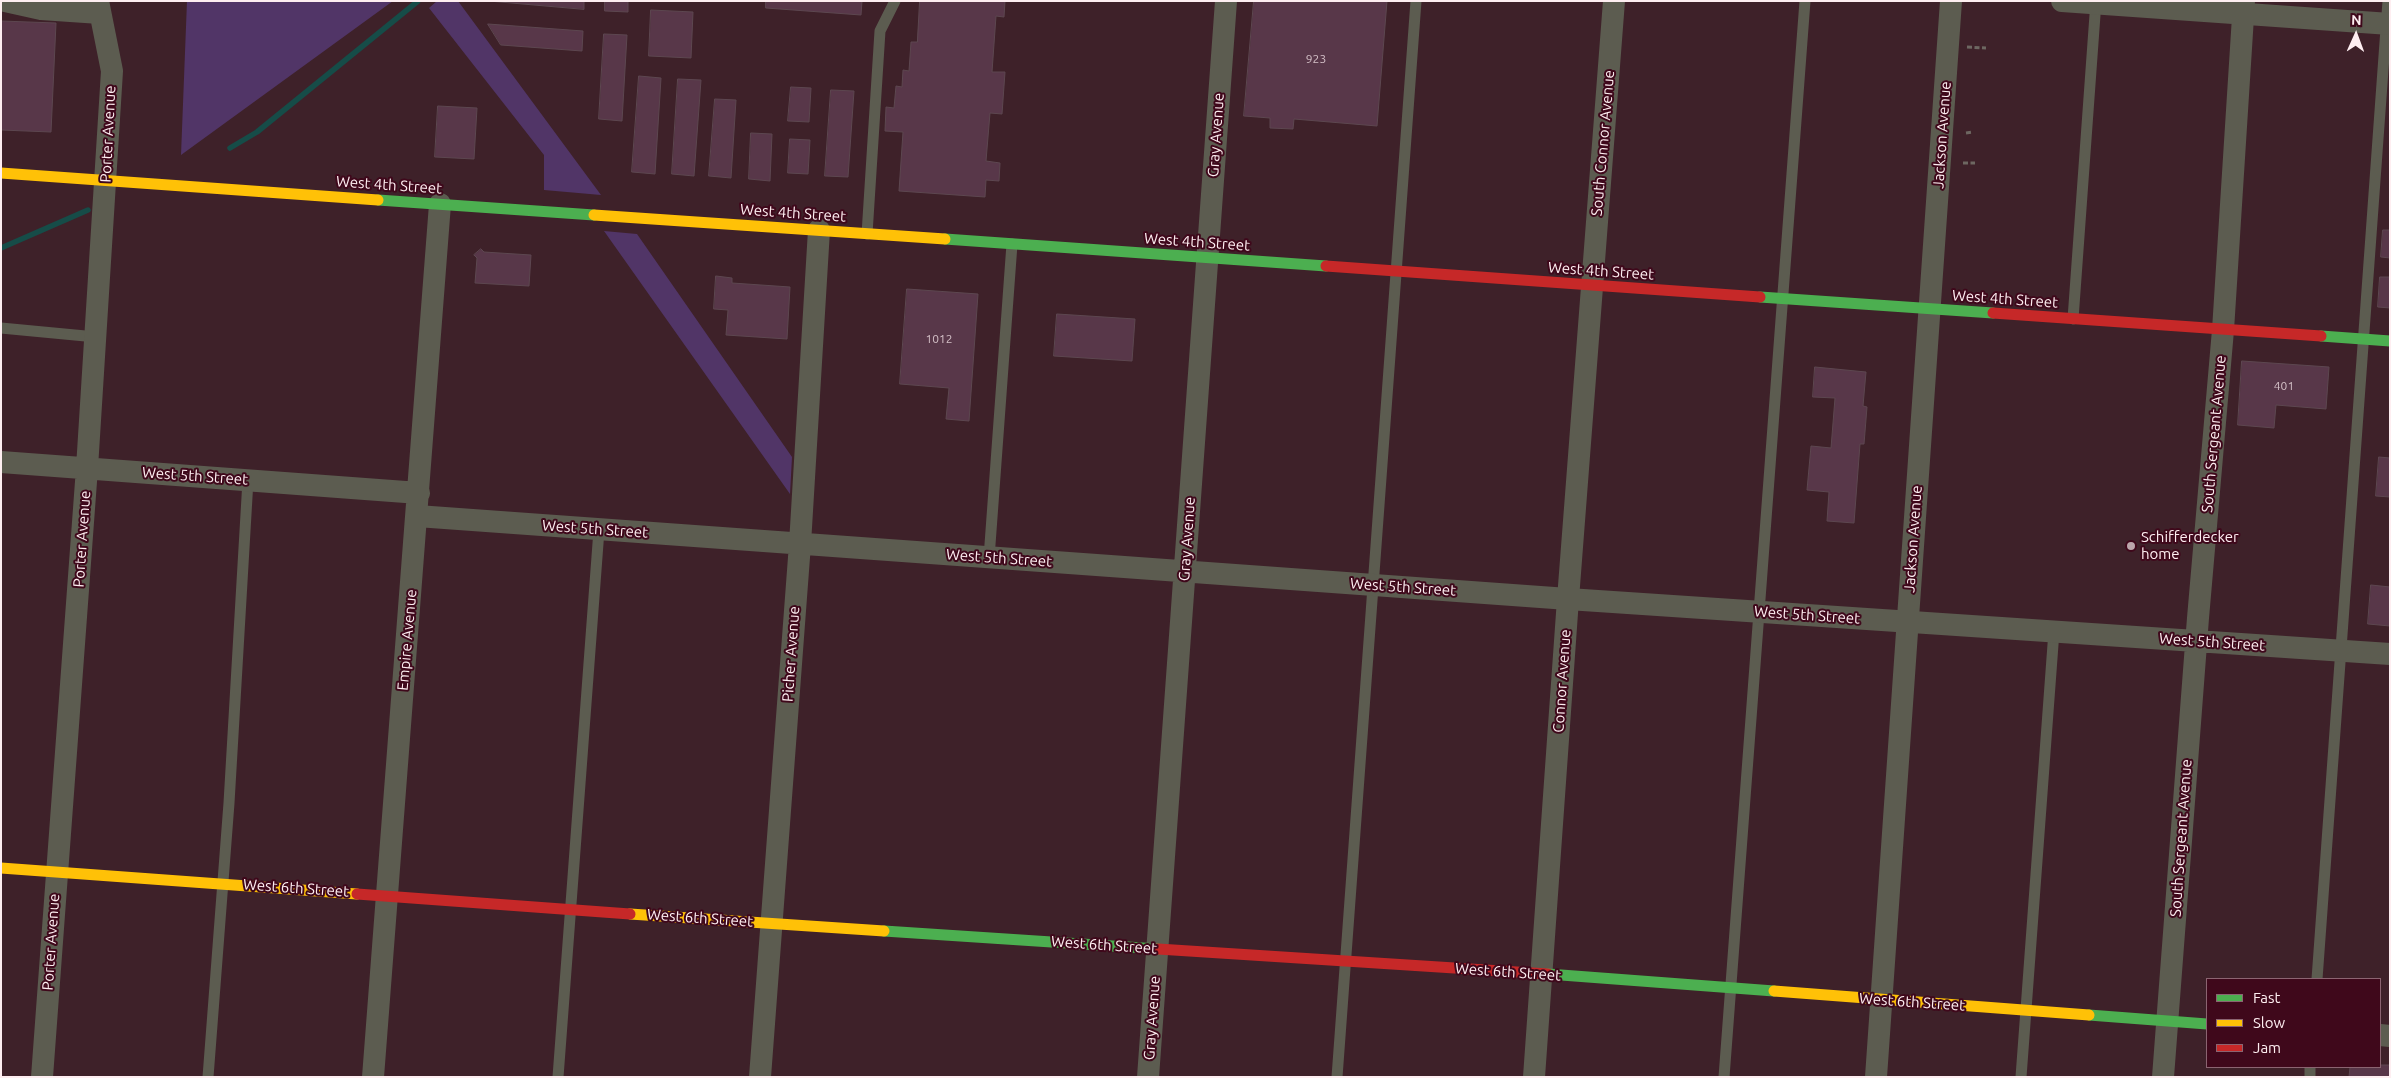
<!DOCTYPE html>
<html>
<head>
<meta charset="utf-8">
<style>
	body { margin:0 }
	#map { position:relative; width:2391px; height:1078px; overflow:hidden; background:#3e2129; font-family:Ubuntu,sans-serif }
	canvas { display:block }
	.frame { position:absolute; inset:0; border:2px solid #feeef1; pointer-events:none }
	.legend { position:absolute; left:2206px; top:978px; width:175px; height:90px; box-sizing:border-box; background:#3f081b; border:1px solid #8b6471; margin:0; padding:6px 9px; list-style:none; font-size:15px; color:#feeef1 }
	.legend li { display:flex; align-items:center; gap:10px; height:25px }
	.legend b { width:25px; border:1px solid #8b6471 }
	.north { position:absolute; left:2331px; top:10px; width:50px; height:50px; -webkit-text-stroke:4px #3f081b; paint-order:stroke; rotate:2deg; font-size:14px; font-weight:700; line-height:20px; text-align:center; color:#feeef1 }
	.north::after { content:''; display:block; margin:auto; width:18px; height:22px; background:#feeef1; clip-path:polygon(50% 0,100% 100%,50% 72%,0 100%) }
</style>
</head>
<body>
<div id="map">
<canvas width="2391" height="1078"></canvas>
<div class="frame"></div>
<ul class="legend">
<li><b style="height:6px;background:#4caf50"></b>Fast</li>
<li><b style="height:6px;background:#ffc107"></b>Slow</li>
<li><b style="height:6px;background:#c62828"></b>Jam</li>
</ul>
<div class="north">N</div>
</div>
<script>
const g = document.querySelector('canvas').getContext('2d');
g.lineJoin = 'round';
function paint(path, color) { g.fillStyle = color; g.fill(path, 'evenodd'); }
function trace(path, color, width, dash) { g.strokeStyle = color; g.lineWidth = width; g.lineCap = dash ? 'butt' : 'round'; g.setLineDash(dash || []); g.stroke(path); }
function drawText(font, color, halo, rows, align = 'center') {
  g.font = font + ' Ubuntu,sans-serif'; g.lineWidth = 4; g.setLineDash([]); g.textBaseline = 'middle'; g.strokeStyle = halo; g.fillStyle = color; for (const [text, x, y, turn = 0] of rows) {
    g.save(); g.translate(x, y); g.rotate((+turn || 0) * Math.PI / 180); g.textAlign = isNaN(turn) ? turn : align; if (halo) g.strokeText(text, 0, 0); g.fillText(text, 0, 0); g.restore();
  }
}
const green = new Path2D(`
	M187,1h206l-212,154z
	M437,1h21l143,194 -57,-5v-35l-115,-147z
	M604,231l33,3 155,223 -2,37z`);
const stream = new Path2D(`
	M230,148l27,-16 161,-131
	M1,248l87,-38`);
const building = new Path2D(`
	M489,1h95v8z
	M605,1h23v11l-23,-1z
	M766,1h96l-1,14 -95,-7z
	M920,1h85l-1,16 -8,-1 -4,56h13l-3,42 -12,-1 -4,48 14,2 -1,18 -13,-1 -1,17 -86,-6 4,-59 -18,-1 1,-24 8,1 2,-22 6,1 1,-17 6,1 2,-29h6z
	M1254,1h133l-10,125 -83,-7 -1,10 -23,-1v-10l-26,-2z
	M651,10l42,2 -2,46 -42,-2z
	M1,21l55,2 -5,109 -50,-2z
	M488,24l95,7 -1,20 -81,-6z
	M604,34l23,1 -5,86 -23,-2z
	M639,76l22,2 -6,96 -23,-2z
	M678,79l23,1 -7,96 -22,-2z
	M791,87l20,1 -2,34 -21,-1z
	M831,90l23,1 -6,86 -23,-1z
	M715,99l21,1 -5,78 -22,-2z
	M438,106l39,2 -3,51 -39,-2z
	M751,133l21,1 -2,47 -21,-2z
	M790,139l20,1 -2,34 -20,-1z
	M2383,230h7v28l-9,-1z
	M481,249l3,3 47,3 -2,31 -54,-3 2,-25 -3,-3z
	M716,276l16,2v5l58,4 -3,52 -61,-4 2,-25 -14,-1z
	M2380,277h10v31l-12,-1z
	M907,289l71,5 -9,127 -23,-2 3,-31 -49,-4z
	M1057,314l78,5 -3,42 -78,-5z
	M2242,361l87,6 -3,42 -50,-4 -2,23 -36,-3z
	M1815,367l51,5 -3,34 4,1 -3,37h-4l-6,79 -27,-2 2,-29 -22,-2 4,-44 20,2 4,-50 -22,-1z
	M2379,457l11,1v39l-14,-1z
	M2371,585l19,2v39l-22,-2z
	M2380,1065h10v12h-41l1,-10h30z`);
const path = new Path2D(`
	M1967,47l19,1
	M1966,133l7,-1
	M1963,163h12`);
const lane = new Path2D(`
	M867,234l13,-203 15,-30
	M2073,319l23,-318
	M1,328l95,9
	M989,558l23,-314
	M2317,979l71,-978
	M208,1077l21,-274 19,-323
	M558,1077l41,-547
	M1337,1077l79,-1076
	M1724,1077l81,-1076
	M2021,1077l33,-446
	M2310,1077v-10`);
const street = new Path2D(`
	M5,1l36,8 59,4
	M2062,1l328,23
	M1,462l418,31
	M417,516l1151,83 822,55
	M2380,1035l10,1
	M42,1077l45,-609 25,-397 -14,-70
	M373,1077l67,-873
	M760,1077l40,-533 19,-314
	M1148,1077l78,-1076
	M1534,1077l34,-478 46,-598
	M1876,1077l75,-1076
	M2163,1077l35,-459 25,-288 21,-329`);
const fast = new Path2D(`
	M378,200l216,15
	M945,239l381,27
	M1760,297l233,16
	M2321,336l69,5
	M884,931l274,18
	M1548,974l226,17
	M2089,1015l118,9`);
const slow = new Path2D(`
	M1,173l377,27
	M594,215l351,24
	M1,868l356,26
	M630,914l254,17
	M1774,991l315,24`);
const jam = new Path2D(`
	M1326,266l434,31
	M1993,313l328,23
	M357,894l273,20
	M1158,949l390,25`);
const markers = [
	[2131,546,5,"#bba6ab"]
];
const numberNames = [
	["923",1316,59],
	["1012",939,339],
	["401",2284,386]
];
const streetNames = [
	["Porter Avenue",108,134,-87],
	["Gray Avenue",1216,135,-86],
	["Jackson Avenue",1942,135,-86],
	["South Connor Avenue",1603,143,-85],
	["West 4th Street",389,185,4],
	["West 4th Street",793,213,4],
	["West 4th Street",1197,242,4],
	["West 4th Street",1601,271,4],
	["West 4th Street",2005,299,4],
	["South Sergeant Avenue",2214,434,-85],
	["West 5th Street",195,476,4],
	["West 5th Street",595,529,4],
	["Porter Avenue",82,539,-86],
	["Gray Avenue",1187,539,-86],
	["Jackson Avenue",1913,539,-86],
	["West 5th Street",999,558,4],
	["West 5th Street",1403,587,4],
	["West 5th Street",1807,615,4],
	["Empire Avenue",407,640,-85],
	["West 5th Street",2212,642,4],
	["Picher Avenue",791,654,-86],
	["Connor Avenue",1562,681,-86],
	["South Sergeant Avenue",2181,838,-86],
	["West 6th Street",296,888,4],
	["West 6th Street",700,918,4],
	["Porter Avenue",51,942,-86],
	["West 6th Street",1104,945,4],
	["West 6th Street",1508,972,4],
	["West 6th Street",1912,1002,4],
	["Gray Avenue",1152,1018,-86]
];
const poiNames = [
	["Schifferdecker",2141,537],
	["home",2141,554]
];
paint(green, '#513567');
trace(stream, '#164c48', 5.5);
paint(building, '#583749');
trace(building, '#5d4750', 1);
trace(path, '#6d6761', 3, [5, 2.5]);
trace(lane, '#5c5c50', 11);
trace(street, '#5c5c50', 22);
trace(fast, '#4caf50', 11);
trace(slow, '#ffc107', 11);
trace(jam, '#c62828', 11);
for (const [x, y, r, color] of markers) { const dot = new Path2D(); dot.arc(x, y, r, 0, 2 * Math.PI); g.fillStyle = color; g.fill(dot); trace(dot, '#3f081b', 2); }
drawText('12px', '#d4c0c7', null, numberNames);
drawText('15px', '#feeef1', '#3f081b', streetNames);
drawText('15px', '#feeef1', '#3f081b', poiNames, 'left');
</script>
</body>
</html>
